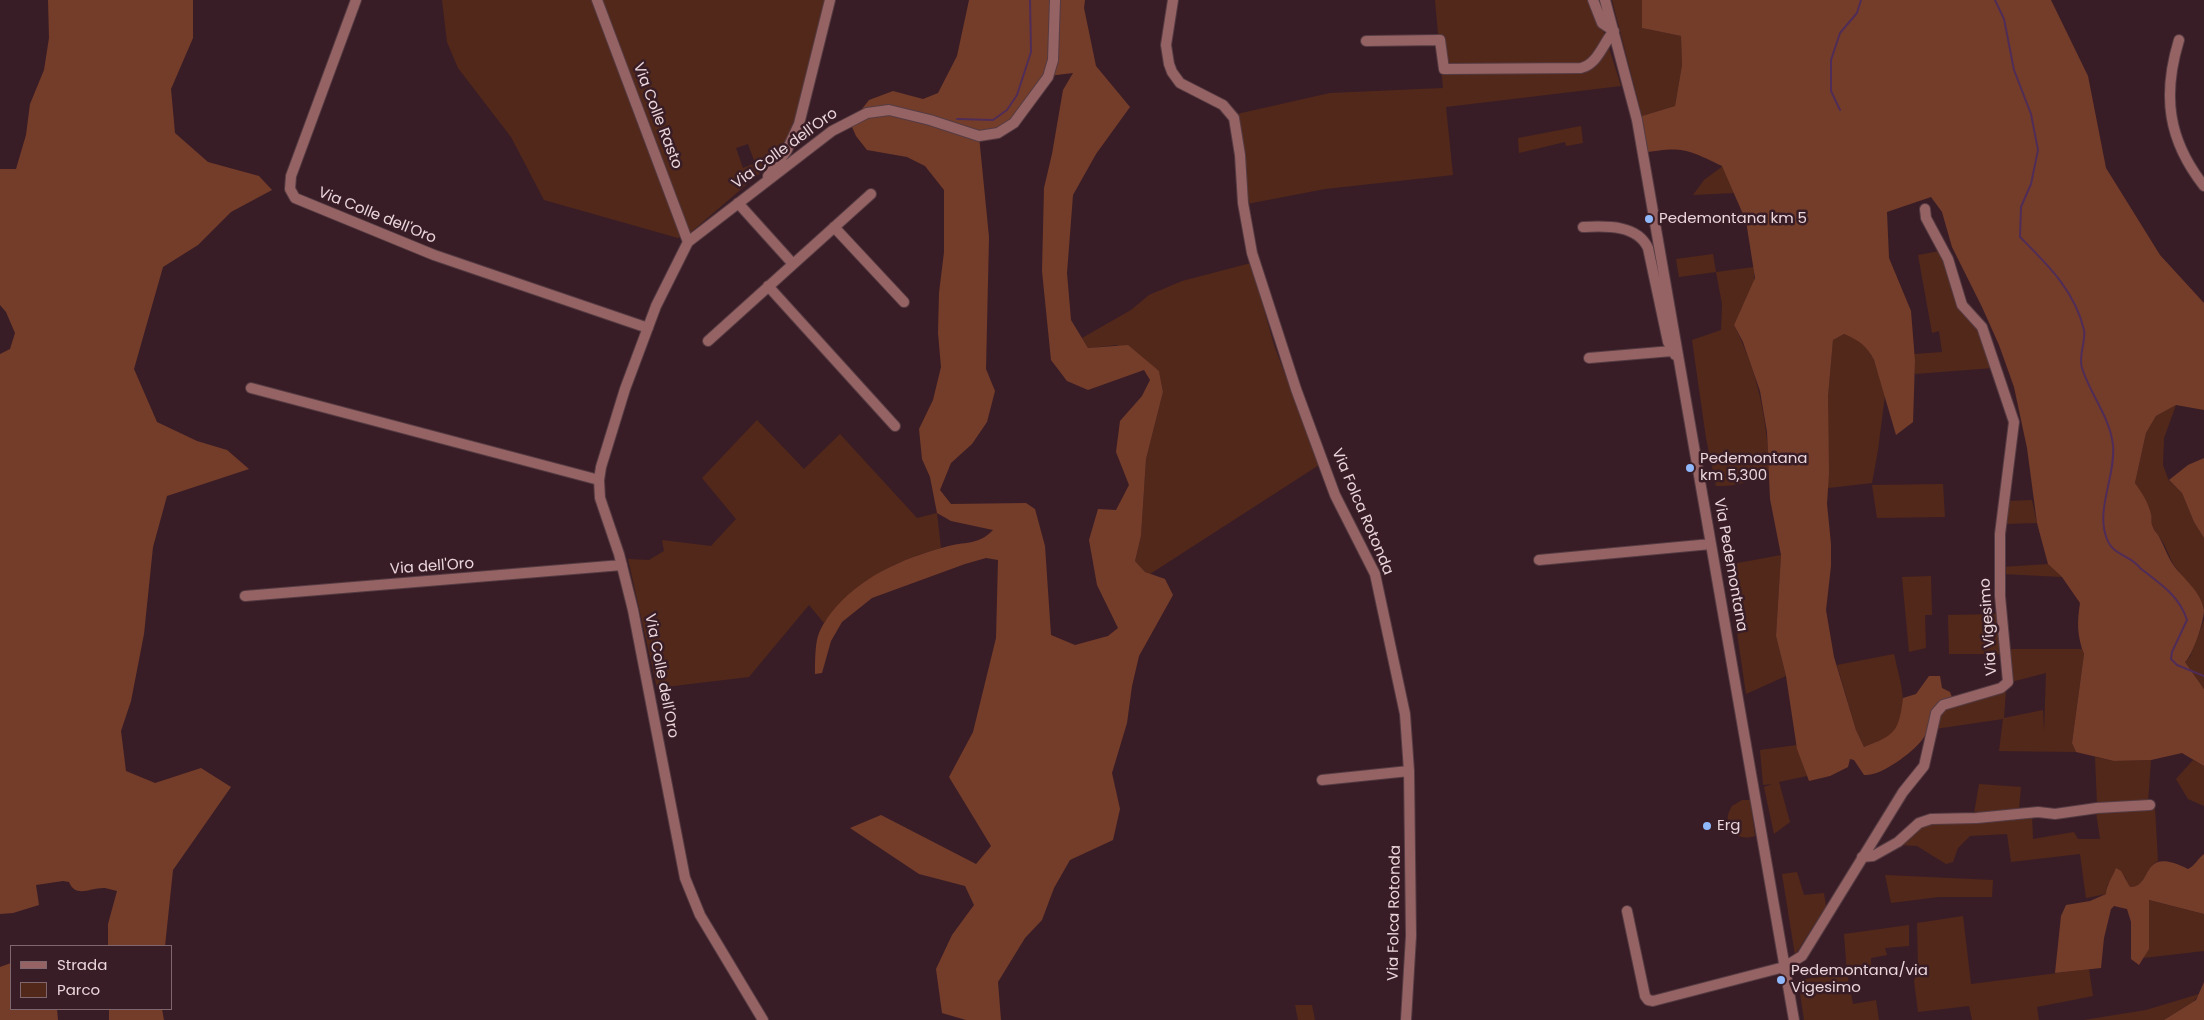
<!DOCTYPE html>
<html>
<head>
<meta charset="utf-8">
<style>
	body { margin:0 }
	#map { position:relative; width:2204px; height:1020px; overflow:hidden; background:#391d26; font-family:Poppins,sans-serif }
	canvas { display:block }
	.legend { position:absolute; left:10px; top:945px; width:162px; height:65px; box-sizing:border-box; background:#391d26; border:1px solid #80676e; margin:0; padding:6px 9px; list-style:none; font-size:15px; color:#ead6db }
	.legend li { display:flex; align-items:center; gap:10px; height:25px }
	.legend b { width:25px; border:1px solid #80676e }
</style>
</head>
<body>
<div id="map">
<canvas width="2204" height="1020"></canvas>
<ul class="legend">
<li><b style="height:6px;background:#956363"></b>Strada</li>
<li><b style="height:14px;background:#52281a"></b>Parco</li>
</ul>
</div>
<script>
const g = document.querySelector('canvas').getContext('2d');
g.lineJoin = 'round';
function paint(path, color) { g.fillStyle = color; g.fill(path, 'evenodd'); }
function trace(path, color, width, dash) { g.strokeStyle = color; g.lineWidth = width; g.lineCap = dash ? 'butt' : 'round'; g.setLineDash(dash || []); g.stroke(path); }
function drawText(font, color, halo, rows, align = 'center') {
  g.font = font + ' Poppins,sans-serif'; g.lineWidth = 5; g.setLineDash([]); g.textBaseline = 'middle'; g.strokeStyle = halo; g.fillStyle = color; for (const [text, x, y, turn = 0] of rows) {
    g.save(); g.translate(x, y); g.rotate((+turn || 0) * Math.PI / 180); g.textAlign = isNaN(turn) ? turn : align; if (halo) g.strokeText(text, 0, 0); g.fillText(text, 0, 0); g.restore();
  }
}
const green = new Path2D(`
	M442,0h384l-35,134 -32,40 -68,58 -13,6 -134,-38 -33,-63 -53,-69 -11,-26zM748,144l7,19 -12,5 -7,-20z
	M1435,0h159l27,86 -175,21 7,68 -128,14 -78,15 -10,-90 93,-21 113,-5z
	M1612,0h30v28l39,8 1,29 -7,41 -33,10z
	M1581,126l2,17 -17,3 -1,-4 -46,11 -1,-15z
	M1723,166l11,27 -41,2 11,-15z
	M1940,251l39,77 14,40 -78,6 -1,-20 28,-2 -3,-21 -7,2 -14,-78z
	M1713,254l3,18 38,-5v15l-20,43c24,48 33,92 35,145 -18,11 -31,17 -53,16l-10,-48 -14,-98 29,-10 1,-26 -6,-32 -37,5 -3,-18z
	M1251,263l23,82 45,120 -169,109 -5,-2 -10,-11 6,-25 5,-77 17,-67 -4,-21 -42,-26 -29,3 -6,-10 49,-28 18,-15 33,-14z
	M1844,334l14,5 10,10 6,11 11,35 -7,55 -6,33 -44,5v-91l5,-57z
	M2176,405l-12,33 -1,27 6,16 13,12 12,29 10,16v71l-6,-13 -25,-32 -9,-20 -12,-18 -1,-12 -16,-31 11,-50 10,-17z
	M757,420l47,49 36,-35 77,84 20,-5 4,35c-50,14 -85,34 -117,75l-15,-18 -60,72 -92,11 -29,-129 21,1 15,-9 -2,-11 49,6 25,-27 -34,-41z
	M1943,484l2,33 -68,1 -5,-33z
	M2032,500l5,23 -34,1 5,-23z
	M1781,555l-5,81 10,40 -40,18 -19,-129z
	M2048,564l14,13 -59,-3 -1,-7z
	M1931,576l1,39h-7l1,33 -17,4 -7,-75z
	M1999,614l5,40h-55l-1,-39z
	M2204,620v69l-19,-27 5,-5z
	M2008,649h74l2,5 -12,89 4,9 -77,-1 4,-32 -68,10 3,-11 9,-11 59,-17 -2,28 39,-8 1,22 2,-59 -35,9z
	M1894,654c5,24 17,55 1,77 -6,8 -22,12 -31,16l-8,-17 -19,-65z
	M1797,745l10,31 -28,6 11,40 -16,12 -10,-47 8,-3 -9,1 -3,-35z
	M2095,757l19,4 37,-1 -3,43 -51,1z
	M2193,760l11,6v40l-16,-7 -12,-20z
	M1979,784l42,3 -2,23 -45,4z
	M1742,800h8l5,36c-20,7 -35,-12 -23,-30z
	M2155,808l3,53c-14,8 -12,25 -28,27l-5,-11 -11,-1 -7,10 -1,8 -20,4 -6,-44 -69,8 -4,-28 -37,2 -12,12 -5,14 -7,2 -29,-18 -17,-1 23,-19 7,-2 39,-1 63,-8 1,24 41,-7 4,7h22l-4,-27z
	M1797,872l7,23 20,-2 2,13 -31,49 -13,-81z
	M1885,875l108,5 -1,17h-53l-48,6z
	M2148,900l56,14v37l-61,7 6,-10z
	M1963,916l8,68 118,-15 4,27 -56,11 2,13h-67l-3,-14 -51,6 -4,-31 4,-14 -1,-44z
	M1909,925v21l-24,2 2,7 -16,3v11l-24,4 6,31 23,-4 3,20h-75l-6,-40 49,-7 -3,-39z
	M2199,994l-6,8 -29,18h-80l62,-10z
	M1295,1005h17l3,15h-17z`);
const forest = new Path2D(`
	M48,0h145v38l-22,51 4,44 33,29 51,14 13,14 -41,22 -33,33 -35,22 -29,102 23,53 40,19 30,9 22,19 -82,27 -14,51 -9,87 -13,67 -10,30 5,40 29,12 46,-15 30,19 -58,83 -8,76h-57v-22l9,-33c-4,-1 -8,-2 -12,-3 -14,-1 -29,11 -36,-6l-6,-1 -27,4 3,20 -26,8 -13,1v-560l10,-5 5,-16 -9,-21 -6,-7v-136h16l10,-34 4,-31 14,-34 5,-32z
	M969,0h116l-1,8 12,58 34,41 -34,47 -23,41 -6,78 4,47 17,28 40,-3 31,26 4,21 -17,67 -5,77 -6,25 10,11 20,7 8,16 -34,61 -7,30 -5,37 -15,50 8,36 -7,31 -43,20 -16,28 -12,32 -17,18 -27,44 3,38h-35l-24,-7 -6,-44 16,-34 22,-30 -9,-19 -46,-12 -69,-46 31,-13 95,49 15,-18 -42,-69 24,-45 23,-94 2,-78 -12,-2 -21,6 -93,34 -30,24 -11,19 -9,32 -7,1c0,-11 0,-24 2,-34 2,-10 8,-19 14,-27 29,-36 70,-54 114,-66 20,-6 33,-1 48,-17l-42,-9 -14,-8 -7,-36 -8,-18 -3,-30 14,-29 8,-33 -3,-34 1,-40 5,-41v-62l-19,-24 -18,-9 -40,-7 -11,-14 -4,-9 3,-9 14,-18 24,-9 30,8 15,-6 19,-37zM1073,73l-10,17 -11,64 -8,34 -2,83 9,89 16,21 21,9 56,-20 6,10 -8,16 -22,25 -4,31 13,33 -13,25 -18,-1 -9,31 8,45 21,43 -10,8 -33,9 -24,-10 -6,-89 -10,-37 -9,-6 -75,1 -11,-14 11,-27 21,-19 15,-22 8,-31 -9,-22 3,-132 -10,-101 35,-13 34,-47z
	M1642,0h409l37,76 18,92 54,87 44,48v107l-28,-5 -20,11 -10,17 -11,50c7,10 13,19 16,31 1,3 0,7 1,11 1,4 4,7 6,10 6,10 9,21 16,31 10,13 27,26 30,44 0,11 -11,45 -19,52l19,27v77l-22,-13 -31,7 -37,1 -38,-9 -4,-9 12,-89c-7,-18 -7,-32 -4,-51l-18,-26 -14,-13 -11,-41 -10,-75 -13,-61 -15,-42 -17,-38 -30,-60 -10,-35 -11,-15 -44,15 2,46 22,53 4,50 -2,61 -17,13 -22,-75c-7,-14 -15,-20 -30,-26l-11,6 -5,57 1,76 -2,31 4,40v22l-5,44 8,47 22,73 8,17c31,-12 35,-15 39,-49l13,-4 13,-18h11l2,12 8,4 2,5c-24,12 -16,25 -30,43 -10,13 -42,37 -58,35l-10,-15 -4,-1 -2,8 -18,9 -21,5 -12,-32 -11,-73 -10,-40 5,-81 -11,-56 -3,-67 -7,-41 -17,-49 -9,-17 21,-47 -9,-57 -24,-55c-35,-17 -40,-20 -80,-13l-5,-33 5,-4 33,-10 7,-41 -1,-29 -39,-8z
	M2204,458v80l-10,-16 -12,-29 -13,-13 19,-15z
	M2204,854v60l-55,-14v49l-10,16 -8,-6v-37l-4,-13 -13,-3 -3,3 -7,29 -3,30 -46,5 6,-57 5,-11 24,-4 16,-7c0,-9 7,-17 10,-26l5,3 9,16c24,0 9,-43 58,-18 8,-4 9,-10 16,-15z
	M11,963v46h46l1,11h-58v-53z
	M2204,982v38h-40l32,-20z
	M109,1009h53l2,11h-55z`);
const stream = new Path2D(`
	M1995,0l9,19 10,51 17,44 7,36 -7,34 -10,23 -1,30c28,28 55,54 64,93 2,12 -6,26 -2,38 8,26 28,49 31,77 3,31 -18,65 -6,94 6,17 24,16 33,29 20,16 39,27 47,52l-15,32 -1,7 6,6 27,11
	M1840,110l-9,-19v-31l9,-27 17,-20 4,-13
	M957,119l36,1 14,-10 10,-15 14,-43 -1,-52`);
const minor = new Path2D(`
	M356,0l-65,176 -1,13 5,9 139,57 214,73
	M597,0l91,242
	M1173,0l-7,45 3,19 3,8 8,11 43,22 11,13 6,37 3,48 9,50 44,136 39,106 40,79 30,140 4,57 2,165 -5,84
	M1605,0l32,120 157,900
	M2179,40c-17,56 -11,100 25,146
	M1366,41l74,-1 4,29 137,-1c17,-4 22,-25 33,-37l-12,-8 -9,-23
	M768,176l19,-26 12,-26 31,-124
	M738,203l55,61
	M834,227l70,75
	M1583,227c22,-1 54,-3 65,21l20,94 7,13
	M768,286l127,140
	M708,341l163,-147
	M1589,358l83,-7
	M251,388l348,92
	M1539,560l172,-16
	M245,596l377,-31
	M1322,780l87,-9
	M1862,857l11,-1 25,-14 21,-19 12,-4 46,-1 61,-6 17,2 42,-6 53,-3
	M1627,911l18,85 3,4 5,1 131,-34 18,-11 101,-164 21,-26 12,-53 7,-8 58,-17 7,-6 -8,-86v-62l14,-112 -32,-95 -20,-22 -14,-46 -22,-41 -1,-9
	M763,1020l-63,-105 -15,-37 -52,-268 -14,-56 -19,-56 -1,-18 2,-13 24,-78 31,-83 32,-64 144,-111 35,-18 22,-3 41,10 49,16 19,-3 16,-10 34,-46 5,-17 2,-60`);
const markers = [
	[1649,219,5,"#90b8fd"],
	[1690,468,5,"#90b8fd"],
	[1707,826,5,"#90b8fd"],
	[1781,980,5,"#90b8fd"]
];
const streetNames = [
	["Via Colle Rasto",657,116,69],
	["Via Colle dell'Oro",785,149,-36],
	["Via Colle dell'Oro",377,216,22],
	["Via Folca Rotonda",1362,512,67],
	["Via Pedemontana",1730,565,80],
	["Via dell'Oro",432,567,-4],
	["Via Vigesimo",1989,627,-94],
	["Via Colle dell'Oro",661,676,79],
	["Via Folca Rotonda",1395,913,-89]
];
const poiNames = [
	["Pedemontana km 5",1659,219],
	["Pedemontana",1700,459],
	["km 5,300",1700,476],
	["Erg",1717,826],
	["Pedemontana/via",1791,971],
	["Vigesimo",1791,988]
];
paint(green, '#52281a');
paint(forest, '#743d2a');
trace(stream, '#502d58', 2);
trace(minor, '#553b43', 12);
trace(minor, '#956363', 10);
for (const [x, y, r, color] of markers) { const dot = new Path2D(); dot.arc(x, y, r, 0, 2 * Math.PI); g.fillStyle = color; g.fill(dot); trace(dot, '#391d26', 2); }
drawText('15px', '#ead6db', '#391d26', streetNames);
drawText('15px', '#ead6db', '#391d26', poiNames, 'left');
</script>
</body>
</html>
